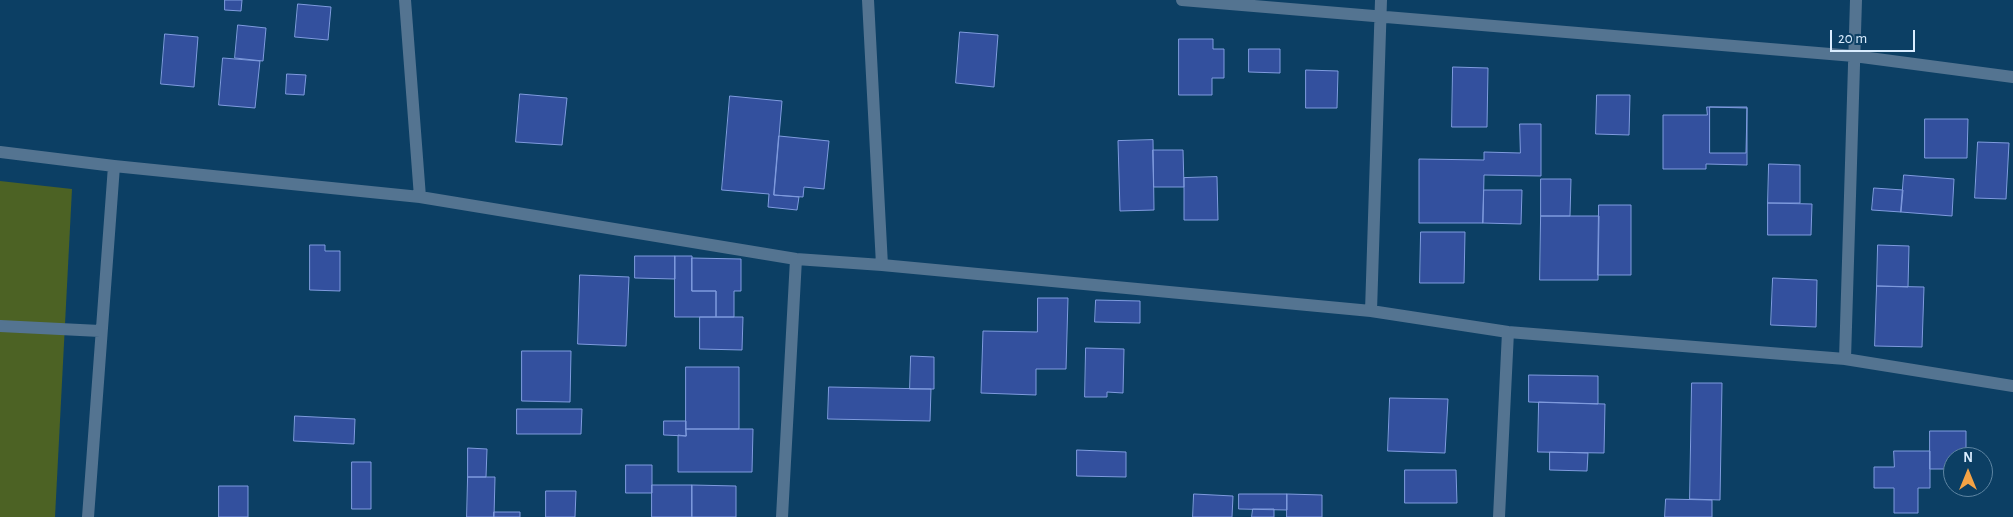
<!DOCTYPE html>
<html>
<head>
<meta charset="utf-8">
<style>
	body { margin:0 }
	#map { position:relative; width:2013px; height:517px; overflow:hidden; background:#0c3f64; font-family:"Alegreya Sans",sans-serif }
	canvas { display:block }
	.north { position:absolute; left:1943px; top:447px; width:50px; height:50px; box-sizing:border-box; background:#0c3f64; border:1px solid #5e85a2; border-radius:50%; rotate:0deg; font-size:14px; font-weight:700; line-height:20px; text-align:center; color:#daedff }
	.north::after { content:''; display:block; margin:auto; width:18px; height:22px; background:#f5a345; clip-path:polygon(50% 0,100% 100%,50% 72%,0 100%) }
	.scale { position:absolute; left:1830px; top:30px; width:85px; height:22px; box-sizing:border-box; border:2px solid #daedff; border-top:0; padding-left:6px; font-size:15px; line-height:18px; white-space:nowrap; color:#daedff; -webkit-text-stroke:4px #0c3f64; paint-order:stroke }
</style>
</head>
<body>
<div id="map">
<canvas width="2013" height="517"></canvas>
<div class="north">N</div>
<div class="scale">20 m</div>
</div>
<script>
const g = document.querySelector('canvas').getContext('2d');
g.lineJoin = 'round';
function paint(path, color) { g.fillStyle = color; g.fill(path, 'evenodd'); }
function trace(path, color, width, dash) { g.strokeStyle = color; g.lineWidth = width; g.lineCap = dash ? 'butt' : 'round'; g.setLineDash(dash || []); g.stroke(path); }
const green = new Path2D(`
	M0,181l72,8 -17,328h-55z`);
const building = new Path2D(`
	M225,0h17l-1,11 -16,-1z
	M298,4l33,3 -3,33 -33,-3z
	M238,25l28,3 -3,33 -28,-3z
	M960,32l38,3 -4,52 -38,-4z
	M165,34l33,3 -4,50 -33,-3z
	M1179,39h34v10h11v29h-12v17h-33z
	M1249,49h31v24l-31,-1z
	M223,58l37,3 -5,47 -36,-3z
	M1453,67l35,1 -1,59h-35z
	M1306,70l32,1 -1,37h-31z
	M287,74l19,1 -2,20 -18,-1z
	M520,94l47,4 -5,47 -46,-3z
	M1597,95h33l-1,40 -33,-1z
	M730,96l52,5 -8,94 25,2 -2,13 -29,-3 1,-13 -47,-4z
	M1707,107h40v58l-41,-1v5h-43v-54h44z
	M1710,107l37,1 -1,45h-36z
	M1925,119h43l-1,39h-42z
	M1520,124h21v52l-57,-1 -1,48h-64v-64l65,1v-8l36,1z
	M779,136l50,5 -5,48 -20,-2 -1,10 -29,-2z
	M1153,140l1,70 -34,1 -2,-70z
	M1978,142l31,1 -3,56 -31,-1z
	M1153,150h30l1,37h-30z
	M1769,164l31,1v38h-32z
	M1904,175l50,4 -2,37 -51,-4z
	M1217,177l1,43h-34v-42z
	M1541,179h30l-1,37h-29z
	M1874,188l29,2 -2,22 -29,-2z
	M1484,190h38l-1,34 -38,-1z
	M1768,203l44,1 -1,31h-43z
	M1599,205h32v70h-33z
	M1541,216h58l-1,64h-58z
	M1421,232h44l-1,51h-44z
	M310,245h15v6h15v40l-30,-1z
	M1878,245l31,1 -1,41 -31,-1z
	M635,256h40v23l-40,-1z
	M675,256h17v35h24v26h-41z
	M692,258l49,1v32h-7v26h-18v-26h-24z
	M580,275l49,2 -3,69 -48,-2z
	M1773,278l44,2 -1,47 -45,-2z
	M1877,286l47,1 -2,60 -47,-1z
	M1038,298h30l-2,71h-30v26l-55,-2 2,-62 54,1z
	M1096,300l44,1v22l-45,-1z
	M700,317h43l-1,33 -42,-1z
	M1086,348l38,1 -1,44 -16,-1v5h-22z
	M522,351h49l-1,51 -48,-1z
	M911,356l23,1v32h-24z
	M686,367h53v62h-53z
	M1529,375l69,1v28l-69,-2z
	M1692,383h30l-2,117 -30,-1z
	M829,387l102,2 -1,32 -102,-2z
	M1390,398l58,1 -3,54 -57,-2z
	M1539,402l66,2 -1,49 -66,-1z
	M517,409h65l-1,25h-64z
	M295,416l60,3 -1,25 -60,-3z
	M664,421h22v15l-22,-1z
	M686,429h67l-1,43h-74v-37l8,1z
	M1930,431h36v26h-13v12h-23z
	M468,448l19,1 -1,28h-18z
	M1077,450l49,2v25l-49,-1z
	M1894,451h36v37h-12v25h-24v-25h-20v-21h20z
	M1550,452l38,1 -1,18 -37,-1z
	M352,462h19v47h-19z
	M626,465h26v28h-26z
	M1405,470h51l1,33h-52z
	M468,477h27l-1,40h-27z
	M652,485h40v32h-40z
	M692,485l44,1v31h-44z
	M219,486h29v31h-29z
	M546,491h30l-1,26h-29z
	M1194,494l39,2 -1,21h-39z
	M1239,494h48v16l-48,-1z
	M1287,494l35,1v22h-35z
	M1666,499l46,1v17h-47z
	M1253,509h21v8h-22z
	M494,512h26v5h-26z`);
const minor = new Path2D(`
	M405,0l15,197
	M868,0l14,265
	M1182,0l672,56 159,21
	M0,152l114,14 306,31 376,62 86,6 489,46 137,21 337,27 168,27
	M1371,311l10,-311
	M0,326l100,5
	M1845,359l11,-359
	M88,517l26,-351
	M782,517l14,-258
	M1499,517l9,-185`);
paint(green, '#4c6224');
paint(building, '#33509e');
trace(building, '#7f9bde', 1);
trace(minor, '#547491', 12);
</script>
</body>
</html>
